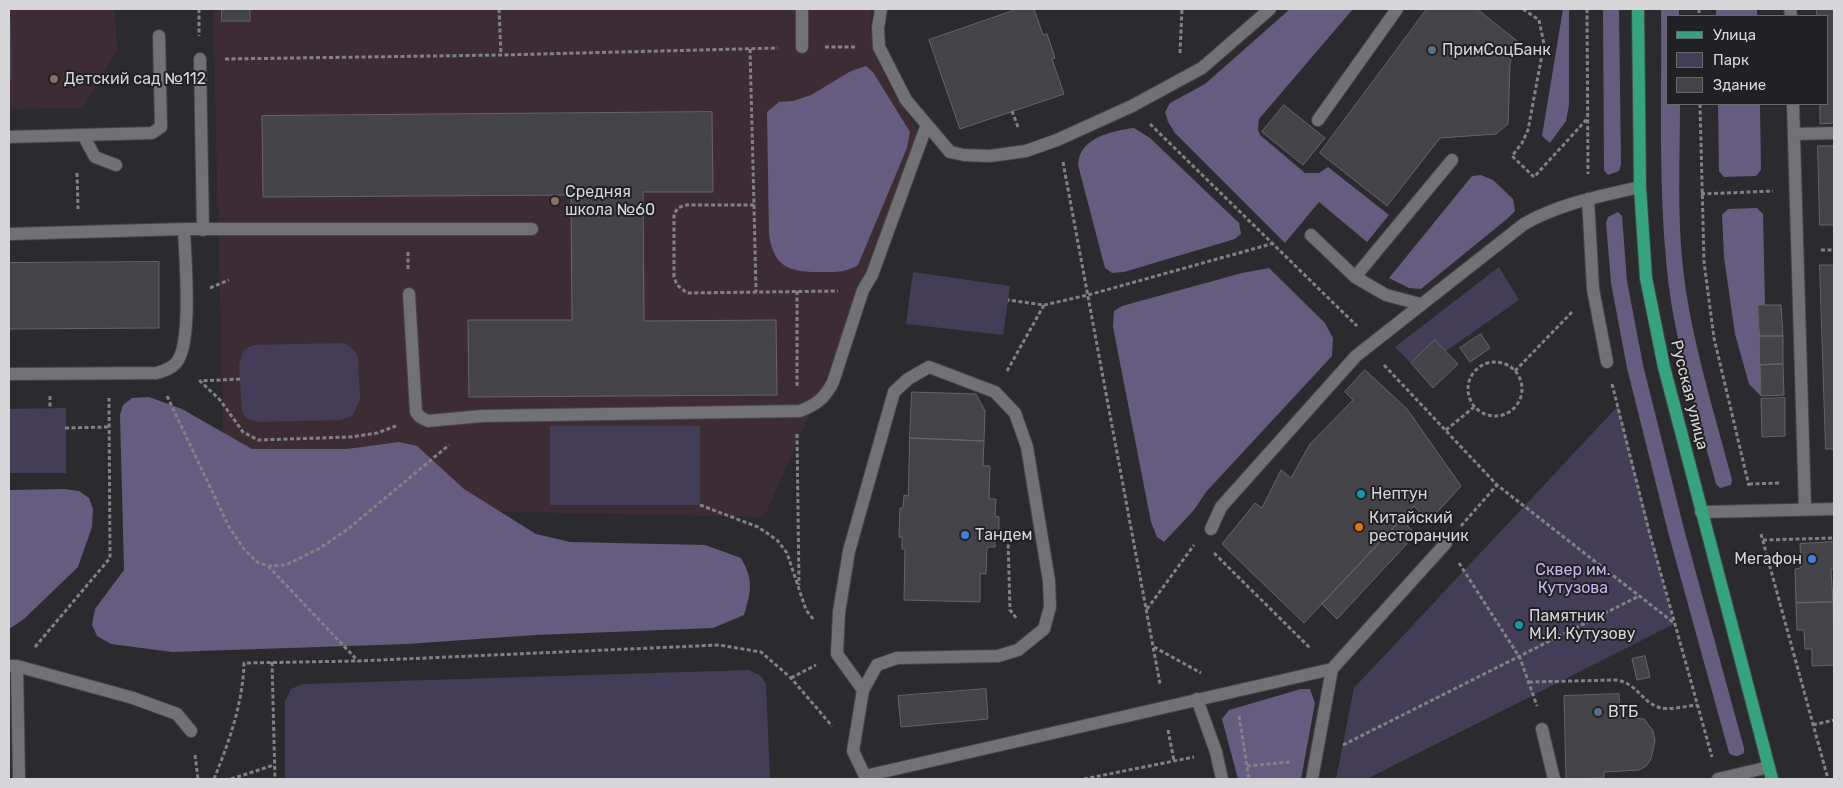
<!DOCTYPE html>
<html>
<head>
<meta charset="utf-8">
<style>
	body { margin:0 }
	#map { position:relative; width:1843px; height:788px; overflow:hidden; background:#2b2a2e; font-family:Rubik,sans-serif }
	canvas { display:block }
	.frame { position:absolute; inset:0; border:10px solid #d6d6d9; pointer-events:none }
	.legend { position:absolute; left:1666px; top:15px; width:162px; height:90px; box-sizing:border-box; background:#212024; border:1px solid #69696c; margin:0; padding:6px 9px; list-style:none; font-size:15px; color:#d6d6d9 }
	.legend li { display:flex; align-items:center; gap:10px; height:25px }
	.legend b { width:25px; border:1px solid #69696c }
</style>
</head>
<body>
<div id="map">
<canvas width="1843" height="788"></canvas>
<div class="frame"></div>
<ul class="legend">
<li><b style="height:6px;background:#34a37e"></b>Улица</li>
<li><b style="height:14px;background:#443d57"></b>Парк</li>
<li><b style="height:14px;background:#434348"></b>Здание</li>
</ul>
</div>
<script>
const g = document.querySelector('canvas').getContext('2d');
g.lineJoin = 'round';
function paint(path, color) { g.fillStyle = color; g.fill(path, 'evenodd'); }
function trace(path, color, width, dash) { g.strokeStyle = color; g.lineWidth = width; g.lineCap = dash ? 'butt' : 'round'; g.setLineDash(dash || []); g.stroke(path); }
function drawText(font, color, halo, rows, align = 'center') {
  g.font = font + ' Rubik,sans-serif'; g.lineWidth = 4; g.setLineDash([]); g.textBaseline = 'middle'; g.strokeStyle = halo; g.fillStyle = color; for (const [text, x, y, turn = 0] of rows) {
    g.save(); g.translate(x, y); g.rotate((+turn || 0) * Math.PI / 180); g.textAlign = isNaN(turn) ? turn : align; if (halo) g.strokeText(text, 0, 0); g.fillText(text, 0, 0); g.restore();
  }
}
const education = new Path2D(`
	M9,9h106l2,41 -34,58 -74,1z
	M213,9h658l-1,20 8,33 20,39 20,29 -87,236 -67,151 -539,-11z`);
const green = new Path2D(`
	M11,21l1,58h-3v-57z
	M1499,267l20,33 -73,51 -11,-11 -24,23 -16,-16z
	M913,272l97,14 -7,49 -97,-11z
	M345,343l11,9 2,5 2,43 -8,16 -11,4 -84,2 -11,-4 -4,-5 -3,-49 5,-14 9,-5z
	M1618,406l56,218 -307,155h-31l18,-91z
	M66,408v65h-57v-64z
	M550,426h150v79h-150z
	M749,670l12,6 5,8 4,95h-485v-78l6,-12 12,-5z`);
const forest = new Path2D(`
	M1290,9h63l-94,110 -1,11 2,5 45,38h14l9,-6 61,48 -22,27 -48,-40 -34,41 -110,-110 -7,-11 -3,-10 5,-9 35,-19z
	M1563,9h6v96l-3,16 -16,22 -8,-7z
	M1603,9h16l2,155 -2,7 -11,4 -4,-5z
	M1661,9h18v7h-12v88h13c0,54 -3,110 3,164 8,72 31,142 49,212l-1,5 -11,3 -4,-4c-18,-70 -42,-142 -49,-214 -9,-87 -5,-174 -6,-261z
	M1716,9h41v7h-41z
	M866,66l7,6 37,60 -3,16 -49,117c-13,8 -24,7 -39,7 -30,0 -45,-5 -50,-37l-2,-123 12,-10 14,-1 18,-6 40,-24z
	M1718,104h42l1,66 -5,6 -32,1 -5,-6z
	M1134,128l16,10 89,85 2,11 -6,5 -111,33 -12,1 -7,-5 -27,-103c1,-27 33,-34 56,-37z
	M1481,175l12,5 20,19 2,12 -8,8 -86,70 -12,-1 -20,-10 83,-102z
	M1757,208l6,6 2,91 -7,1 3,90 -12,-12 -14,-50 -11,-77 -2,-42 6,-6z
	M1618,212l4,4 5,65 16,84 41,164 60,219v5c-6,4 -10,4 -15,0l-61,-221 -41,-164 -16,-85 -5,-60 2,-6z
	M1269,268l56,55 8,15 -1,18 -126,136 -12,18 -30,32 -7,-5 -6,-15 -38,-195 1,-16 8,-5 120,-33z
	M149,397l33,12 70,40h95l52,-7 18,4 47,43 72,45 34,8 135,3 36,13c13,23 10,33 3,57l-31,13 -178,7 -128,9 -235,8 -61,-8 -14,-8 -5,-11 3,-16 29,-39 -4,-155 3,-10 9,-7z
	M65,489l14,2 10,7 4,11 -1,18 -14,40 -54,52 -15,10v-139z
	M1301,689h9l5,14 -14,76h-63l-16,-60 7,-9z`);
const building = new Path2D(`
	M222,9h28v12h-28z
	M1018,9h16l9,26 4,-1 8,24 -3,1 12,35 -104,35 -31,-89z
	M1427,9h50l40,32 -7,22 -2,61 -12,10 -56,4 -53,68 -67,-53z
	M1817,9h17v114l-14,1v-20h7v-88h-10z
	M1284,105l41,33 -22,27 -41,-33z
	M712,112l1,80h-70l1,129 132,-1 1,75 -308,2 -1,-77h104l-1,-125 -308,2 -1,-81z
	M1818,146h16v79h-14z
	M159,262v66l-150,1v-66z
	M1820,265h14v184h-8z
	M1758,305h23l2,31h-23z
	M1481,334l9,14 -20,14 -10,-14z
	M1760,336h23v28l-23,1z
	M1435,340l23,24 -25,24 -22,-25z
	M1783,364l1,31 -23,1 -1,-31z
	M1365,370l42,39 54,77 -32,35 -15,-15 -110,117 -82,-79 33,-41 7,5 19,-38 10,8 19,-34 43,-44 -8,-8z
	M912,392l64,2 9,17 -1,30 -74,-3z
	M1785,398v38l-23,1 -1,-38z
	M910,438l74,3 -1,25h7l-1,33h7l-1,17 4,1v18h-4v12h-8l-1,27 -6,-1v29l-76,-2 1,-51h-3v-12h-3l1,-29h3l1,-13 4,1z
	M1401,520l15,14 -79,85 -15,-15z
	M1834,542v27h-3l2,33 -37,1 -1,-34 6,-1 -1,-24z
	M1833,602l1,63 -22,1v-17h-7l-1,-19h-7l-1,-27z
	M1645,656l5,21 -13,3 -5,-21z
	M986,689l2,30 -87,8 -3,-31z
	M1619,694l1,23 24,2 9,12 2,10 -4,18 -5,7 -7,4 -35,2v6l-38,1 -2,-83z`);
const path = new Path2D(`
	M199,9v27
	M499,9l2,46
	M1523,9l16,11 5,24 -16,86 -6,13 -10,13 22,21 53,-58
	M1587,9l1,165
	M1699,9v7
	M825,47h31
	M750,49l4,156h-69l-7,3 -4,6v63l3,8 10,8 151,-2
	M1180,53l2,-44
	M225,59l276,-4 277,-7
	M1700,104l4,158 10,76 35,148
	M1012,111l6,16
	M1150,124l207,202
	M1063,162l97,522
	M77,173l1,36
	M1701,194l72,-3
	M754,205l2,87
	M1821,250h13
	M408,252v19
	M210,288l19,-8
	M797,291v95
	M1044,305l44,-10 183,-51
	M1468 389a27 27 0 1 1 54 0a27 27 0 1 1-54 0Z
	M1384,365l113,120 177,138
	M1007,371l37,-66 -36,-5
	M1515,371l57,-59
	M240,379l-40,2 20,19 23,32 15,8 93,-3 26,-4 19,-7
	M1612,384l37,147 63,226
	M50,396v12
	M167,396l62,131 15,22 13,13 11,4 18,-1 34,-17 28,-19 101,-84
	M65,428l44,-1
	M1446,430l28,-23
	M797,434l2,151
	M1749,484l32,-1
	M700,505l58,22 19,13 10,13 19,57 8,10
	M1461,526l36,-41
	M1761,534l67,245
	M1008,538l2,72 7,9
	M1763,540l71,-2
	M1214,553l96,95
	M1459,563l61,95 17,48
	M268,566l90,95
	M1147,609l47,-64
	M35,647l75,-89 -1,-160
	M1154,647l47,26
	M272,662l3,117
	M791,678l25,-13
	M1529,682l87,-2c21,3 25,21 42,27 11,4 28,-1 39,-2
	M1239,716l10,63
	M1813,725l21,-5
	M1168,730l6,31
	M1343,745l296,-149
	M195,755l3,24
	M1247,766l43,-4
	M214,779c15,-37 29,-76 30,-116l114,-2 361,-16 42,7 30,26 41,48
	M231,779l43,-14
	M1084,779l110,-22`);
const lane = new Path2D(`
	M802,9v38
	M881,9l-3,19 1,19 27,53 44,52 14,3 26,1 36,-5 31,-11 75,-34 70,-38 68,-59
	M1790,9l1,7
	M200,59l3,171
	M1793,104l12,405
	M1318,120l79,-111
	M1795,134l39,-1
	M83,135l12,22 21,8
	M9,137l143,-4 9,-6 -2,-91
	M1588,199l5,90 14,73
	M9,234l175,-5h348
	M1311,235l44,42 31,18 34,9
	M1355,277l97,-117
	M409,294l7,118 4,5 8,4 54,-5 318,-5c16,-6 25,-13 33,-29l30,-92 9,-15 54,-148
	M9,374l147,-1c7,-2 15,-4 20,-10 17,-18 9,-107 8,-134
	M1211,529l10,-22 135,-151 168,-132c35,-20 76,-28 116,-37
	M9,666h8l116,32 44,16 14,17
	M17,666l2,113
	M863,690l-26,-36 2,-42 10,-61 45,-159 14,-13 21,-12 66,25 20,21 12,34 22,134 1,26 -6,22 -26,21 -20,6 -101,2 -20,7 -14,25 -10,61 12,25 467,-107
	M1197,699l19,53 6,27
	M1542,729l12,50
	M1312,779l20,-110 114,-126
	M1718,779l51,-12`);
const street = new Path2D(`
	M1701,512l133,-3`);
const primary = new Path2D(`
	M1638,9l2,178 6,91 18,89 108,412`);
const markers = [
	[1432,50,5,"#5c6f8a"],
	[54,79,5,"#8d6e63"],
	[555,201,5,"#8d6e63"],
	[1361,494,5,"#0f9aa8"],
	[1359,527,5,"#e8710a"],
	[965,535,5,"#3f7fe0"],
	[1812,559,5,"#3f7fe0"],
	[1519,625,5,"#0f9aa8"],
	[1598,712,5,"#5c6f8a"]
];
const poiNames = [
	["ПримСоцБанк",1442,50],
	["Детский сад №112",64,79],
	["Средняя",565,192],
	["школа №60",565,210],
	["Нептун",1371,494],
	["Китайский",1369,518],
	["ресторанчик",1369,536],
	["Тандем",975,535],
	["Мегафон",1802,559,"right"],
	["Памятник",1529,616],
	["М.И. Кутузову",1529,634],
	["ВТБ",1608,712]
];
const streetNames = [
	["Русская улица",1689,395,76]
];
const parkNames = [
	["Cквер им.",1573,570],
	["Кутузова",1573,588]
];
paint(education, '#3e2c35');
paint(green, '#443d57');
paint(forest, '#665c80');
paint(building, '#434348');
trace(building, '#66656a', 1);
trace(lane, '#464549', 14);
trace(street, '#464549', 14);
trace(primary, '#464549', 14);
trace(path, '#828185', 3, [4, 2.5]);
trace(lane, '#727176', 12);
trace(street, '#727176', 12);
trace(primary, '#34a37e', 12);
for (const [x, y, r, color] of markers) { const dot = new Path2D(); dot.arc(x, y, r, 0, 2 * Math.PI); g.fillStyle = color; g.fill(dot); trace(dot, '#212024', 2); }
drawText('16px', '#d6d6d9', '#212024', poiNames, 'left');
drawText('16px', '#d6d6d9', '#212024', streetNames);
drawText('16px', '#c4b3f1', '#212024', parkNames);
</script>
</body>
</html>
